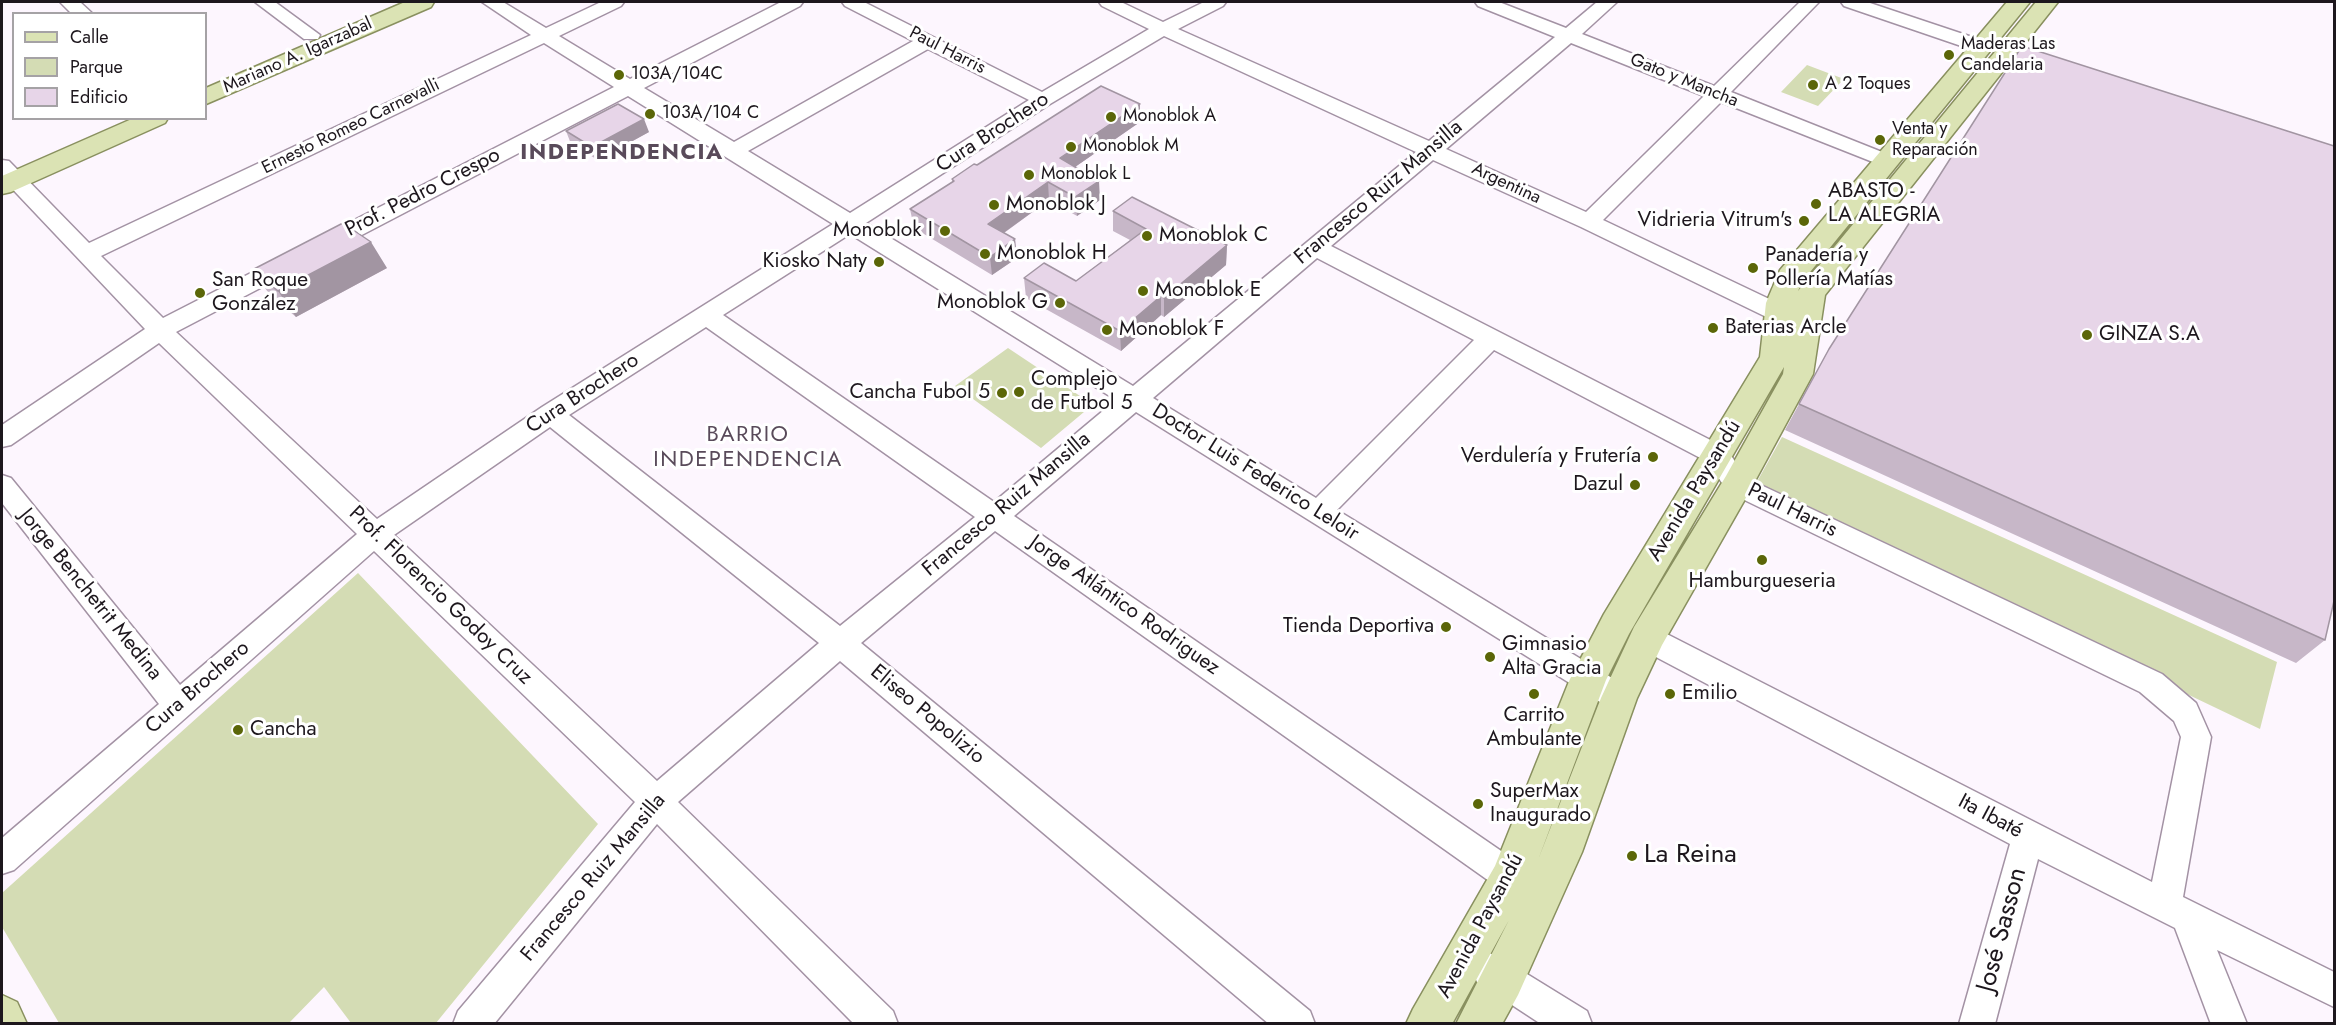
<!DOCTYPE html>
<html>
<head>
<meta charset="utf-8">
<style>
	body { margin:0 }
	#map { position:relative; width:2336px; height:1025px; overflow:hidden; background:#fdf6fe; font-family:Jost,sans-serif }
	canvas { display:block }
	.frame { position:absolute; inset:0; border:3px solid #1d171d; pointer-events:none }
	.legend { position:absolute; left:12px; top:12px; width:195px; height:108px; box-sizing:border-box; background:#fff; border:2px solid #a5a2a5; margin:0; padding:8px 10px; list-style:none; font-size:18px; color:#1d171d }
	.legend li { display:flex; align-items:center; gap:12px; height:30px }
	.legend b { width:30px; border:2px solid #a5a2a5 }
</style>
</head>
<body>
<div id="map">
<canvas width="2336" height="1025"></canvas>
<div class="frame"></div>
<ul class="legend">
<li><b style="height:8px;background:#dbe3b4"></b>Calle</li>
<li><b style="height:16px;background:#d4dcb4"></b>Parque</li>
<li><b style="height:16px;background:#e7d5e8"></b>Edificio</li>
</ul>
</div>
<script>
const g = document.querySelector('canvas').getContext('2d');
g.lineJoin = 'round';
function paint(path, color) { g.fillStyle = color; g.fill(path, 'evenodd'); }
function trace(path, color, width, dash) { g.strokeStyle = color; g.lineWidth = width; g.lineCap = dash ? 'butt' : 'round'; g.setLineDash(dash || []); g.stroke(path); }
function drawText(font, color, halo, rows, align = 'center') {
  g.font = font + ' Jost,sans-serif'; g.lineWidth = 6; g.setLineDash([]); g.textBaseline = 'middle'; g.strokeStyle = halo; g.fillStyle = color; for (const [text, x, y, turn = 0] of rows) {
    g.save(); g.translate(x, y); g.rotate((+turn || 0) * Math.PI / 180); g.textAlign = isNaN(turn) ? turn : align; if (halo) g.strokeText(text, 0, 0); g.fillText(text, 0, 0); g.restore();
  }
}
const green = new Path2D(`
	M1807,65l37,14 -26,27 -37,-14z
	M1008,348l75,50 1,14 -43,36 -86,-62z
	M1782,437l495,225 -17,67 -506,-242z
	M358,573l240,251 -162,199h-85l-27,-36 -35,36h-230l-57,-96v-34z`);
const minor = new Path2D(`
	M60,2h20l13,12h-21z
	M255,2h20l45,33 -2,4h-14z
	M482,2h21l43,26 55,-26h23l-3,4 -62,30 71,43 151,-77h22l-3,4 -156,82 90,54 179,-101 -68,-35 -3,-4h22l178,90 107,-63 -47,-23 -3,-4h22l42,20 41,-20h22l-3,4 -45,23 251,112 126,-104 -77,-31 -3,-4h24l67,26 31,-26h20l-35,32 132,52 86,-84h19l-88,90 161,64 4,4 -4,4 -7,2 -7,-2 -157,-62 -118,118 202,96 4,6 -4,6 -8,2 -8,-2 -208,-101 -148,-67 -102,86 395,202 20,30 416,196 34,29 15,34 -28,160 151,75v35l-117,-57 30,74h-36l-36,-96 -137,-69 -43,165h-36l51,-180 -373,-197 -5,-9 5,-9 10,-3 10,3 495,253 29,-145 -7,-16 -34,-29 -412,-200 -20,-30 -214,-112 -157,160 293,179 4,9 -4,9 -11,4 -11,-4 -472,-295 -122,104 509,350 5,11 -5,11 -12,5 -12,-5 -504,-357 -134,112 449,368 5,13h-46l-429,-363 -162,141 215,209 5,13h-44l-197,-200 -163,200h-41l5,-13 177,-209 -261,-251 -360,319 -12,4v-36l157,-134 -157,-201v-28l9,3 169,207 177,-151 -198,-191 -148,102 -9,2v-22l143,-96 -143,-151v-18l7,1 80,82 442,-208zM1164,36l252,116 -283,234 -267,-163 184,-119zM544,43l70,44 -451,231 -62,-62zM1571,43l133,53 -118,116 -140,-63zM928,49l101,51 -179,113 -102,-62zM628,96l205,128 -291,183 -165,112 -201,-187zM850,234l266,166 -122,102 -271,-187zM1317,258l157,82 -158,158 -163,-100zM706,327l269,190 -135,109 -271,-211zM550,427l269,216 -162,138 -263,-246z
	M1841,2h26l120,40 3,4 -3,4h-14l-129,-44z
	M1489,953l12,5 86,53 5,13h-51l-64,-42 -5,-12 5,-12z`);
const major = new Path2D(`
	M405,2h29l-3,5 -225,97v-16z
	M2007,2h23l-228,280 -4,9 238,-289h22l-233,293 -12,79 -65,120 -86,151 -25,53 -55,154 -64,143 -16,29h-46l53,-104 -57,104h-46l7,-15 82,-143 75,-187 34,-65 156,-257 6,-54 14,-33zM1784,367l-1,7 -57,102 -92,151 -33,71 -63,162 68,-180 23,-46z
	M134,118h34l-3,5 -154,69 -9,2v-18z
	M2,995l15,7 10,22h-25z`);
const wall = new Path2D(`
	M1140,104v18l-65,45 25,33 -23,16 -28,-16 -45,33 11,6 2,19 -25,17 -78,-47 -4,-19 42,-27v-3l25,-14z
	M566,131l83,1 -51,28 -27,-16z
	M1113,211l114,34 -1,20 -62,52 -3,-2 -40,36 -95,-53 -2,-20 52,3 54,-41 -17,-9z
	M387,268l-91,49 -26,-22 -18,-25z
	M1829,349l496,291 -29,23 -511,-233z`);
const shadedWall = new Path2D(`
	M1140,104v18l-78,54 -2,-18z
	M644,119l5,13 -51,28 -6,-13z
	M1099,181l1,19 -23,16 -2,-19z
	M1048,182l1,18 -58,42 -3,-18z
	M1015,239l2,19 -25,17 -2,-18z
	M371,242l16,26 -91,49 -18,-26z
	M1227,245l-1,20 -62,52v-19z
	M1161,296v19l-40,36 -1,-20z`);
const building = new Path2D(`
	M2022,46l312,100v455l-9,39 -526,-236 30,-55z
	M1101,86l39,18 -80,54 39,23 -24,16 -27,-15 -60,42 27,15 -25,18 -80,-48 44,-28 -2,-2 22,-15 3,1z
	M618,104l26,15 -52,28 -26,-16z
	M1132,197l95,48 -63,53 -3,-2 -41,35 -96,-53 20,-15 32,18 70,-52 -33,-18z
	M343,223l28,19 -93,49 -26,-21z`);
const markers = [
	[1949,55,6,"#5b6608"],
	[619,75,6,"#5b6608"],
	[1813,85,6,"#5b6608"],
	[650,114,6,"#5b6608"],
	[1111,117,6,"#5b6608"],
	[1880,140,6,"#5b6608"],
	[1071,147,6,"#5b6608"],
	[1029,175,6,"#5b6608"],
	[1816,204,6,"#5b6608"],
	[994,205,6,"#5b6608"],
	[1804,221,6,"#5b6608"],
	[945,231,6,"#5b6608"],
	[1147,236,6,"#5b6608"],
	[985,254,6,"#5b6608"],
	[879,262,6,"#5b6608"],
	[1753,268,6,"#5b6608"],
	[1143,291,6,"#5b6608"],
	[200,293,6,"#5b6608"],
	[1060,303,6,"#5b6608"],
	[1713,328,6,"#5b6608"],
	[1107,330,6,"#5b6608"],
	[2087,335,6,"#5b6608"],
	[1019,392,6,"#5b6608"],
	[1002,393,6,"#5b6608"],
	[1653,457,6,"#5b6608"],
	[1635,485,6,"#5b6608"],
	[1762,560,6,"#5b6608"],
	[1446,627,6,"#5b6608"],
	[1490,657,6,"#5b6608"],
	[1534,694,6,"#5b6608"],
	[1670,694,6,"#5b6608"],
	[238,730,6,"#5b6608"],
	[1478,804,6,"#5b6608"],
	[1632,856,6,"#5b6608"]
];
const farPoinames = [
	["Maderas Las",1961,45],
	["Candelaria",1961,66],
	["103A/104C",631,75],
	["A 2 Toques",1825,85],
	["103A/104 C",662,114],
	["Monoblok A",1123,117],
	["Venta y",1892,130],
	["Reparación",1892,151],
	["Monoblok M",1083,147],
	["Monoblok L",1041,175]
];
const farStreetnames = [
	["Paul Harris",947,51,27],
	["Mariano A. Igarzabal",298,56,-24],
	["Gato y Mancha",1684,81,22],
	["Ernesto Romeo Carnevalli",351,127,-26],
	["Argentina",1506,184,25]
];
const streetNames = [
	["Cura Brochero",993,133,-33],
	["Prof. Pedro Crespo",423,193,-27],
	["Francesco Ruiz Mansilla",1379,193,-40],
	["Cura Brochero",583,394,-33],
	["Doctor Luis Federico Leloir",1255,473,32],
	["Avenida Paysandú",1695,491,-59],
	["Francesco Ruiz Mansilla",1007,505,-40],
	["Paul Harris",1792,511,26],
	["Jorge Benchetrit Medina",90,595,51],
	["Prof. Florencio Godoy Cruz",440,596,44],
	["Jorge Atlántico Rodriguez",1124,606,35],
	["Cura Brochero",198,688,-41],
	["Eliseo Popolizio",927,715,40],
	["Ita Ibaté",1990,817,28],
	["Francesco Ruiz Mansilla",594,878,-50],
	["Avenida Paysandú",1481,926,-62]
];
const poiNames = [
	["ABASTO -",1828,192],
	["LA ALEGRIA",1828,216],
	["Monoblok J",1006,205],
	["Vidrieria Vitrum's",1792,221,"right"],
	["Monoblok I",933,231,"right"],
	["Monoblok C",1159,236],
	["Monoblok H",997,254],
	["Panadería y",1765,256],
	["Pollería Matías",1765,280],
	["Kiosko Naty",867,262,"right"],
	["San Roque",212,281],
	["González",212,305],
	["Monoblok E",1155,291],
	["Monoblok G",1048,303,"right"],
	["Baterias Arcle",1725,328],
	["Monoblok F",1119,330],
	["GINZA S.A",2099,335],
	["Complejo",1031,380],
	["de Futbol 5",1031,404],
	["Cancha Fubol 5",990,393,"right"],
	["Verdulería y Frutería",1641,457,"right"],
	["Dazul",1623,485,"right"],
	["Hamburgueseria",1762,582,"center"],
	["Tienda Deportiva",1434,627,"right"],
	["Gimnasio",1502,645],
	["Alta Gracia",1502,669],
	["Emilio",1682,694],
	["Carrito",1534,716,"center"],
	["Ambulante",1534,740,"center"],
	["Cancha",250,730],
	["SuperMax",1490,792],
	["Inaugurado",1490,816]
];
const farDistrictnames = [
	["INDEPENDENCIA",622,154]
];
const neighbourhoodNames = [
	["BARRIO",748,436],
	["INDEPENDENCIA",748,461]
];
const nearPoinames = [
	["La Reina",1644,856]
];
const nearStreetnames = [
	["José Sasson",2003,930,-75]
];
paint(green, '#d4dcb4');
trace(minor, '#a392a4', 3);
trace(major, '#89905f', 3);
paint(minor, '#fff');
paint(major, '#dbe3b4');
paint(wall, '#c7b7c8');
paint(shadedWall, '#a295a2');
paint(building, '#e7d5e8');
trace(building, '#a295a2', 1.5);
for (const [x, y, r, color] of markers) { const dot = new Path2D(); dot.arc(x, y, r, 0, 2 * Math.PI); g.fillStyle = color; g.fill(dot); trace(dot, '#fff', 2); }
drawText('18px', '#1d171d', '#fff', farPoinames, 'left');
drawText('18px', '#1d171d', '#fff', farStreetnames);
drawText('21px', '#1d171d', '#fff', streetNames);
drawText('21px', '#1d171d', '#fff', poiNames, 'left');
g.letterSpacing = '1.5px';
drawText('bold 22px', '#594a5a', '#fff', farDistrictnames);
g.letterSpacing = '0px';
g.letterSpacing = '1.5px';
drawText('22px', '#594a5a', '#fff', neighbourhoodNames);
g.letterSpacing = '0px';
drawText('26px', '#1d171d', '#fff', nearPoinames, 'left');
drawText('26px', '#1d171d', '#fff', nearStreetnames);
</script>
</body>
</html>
